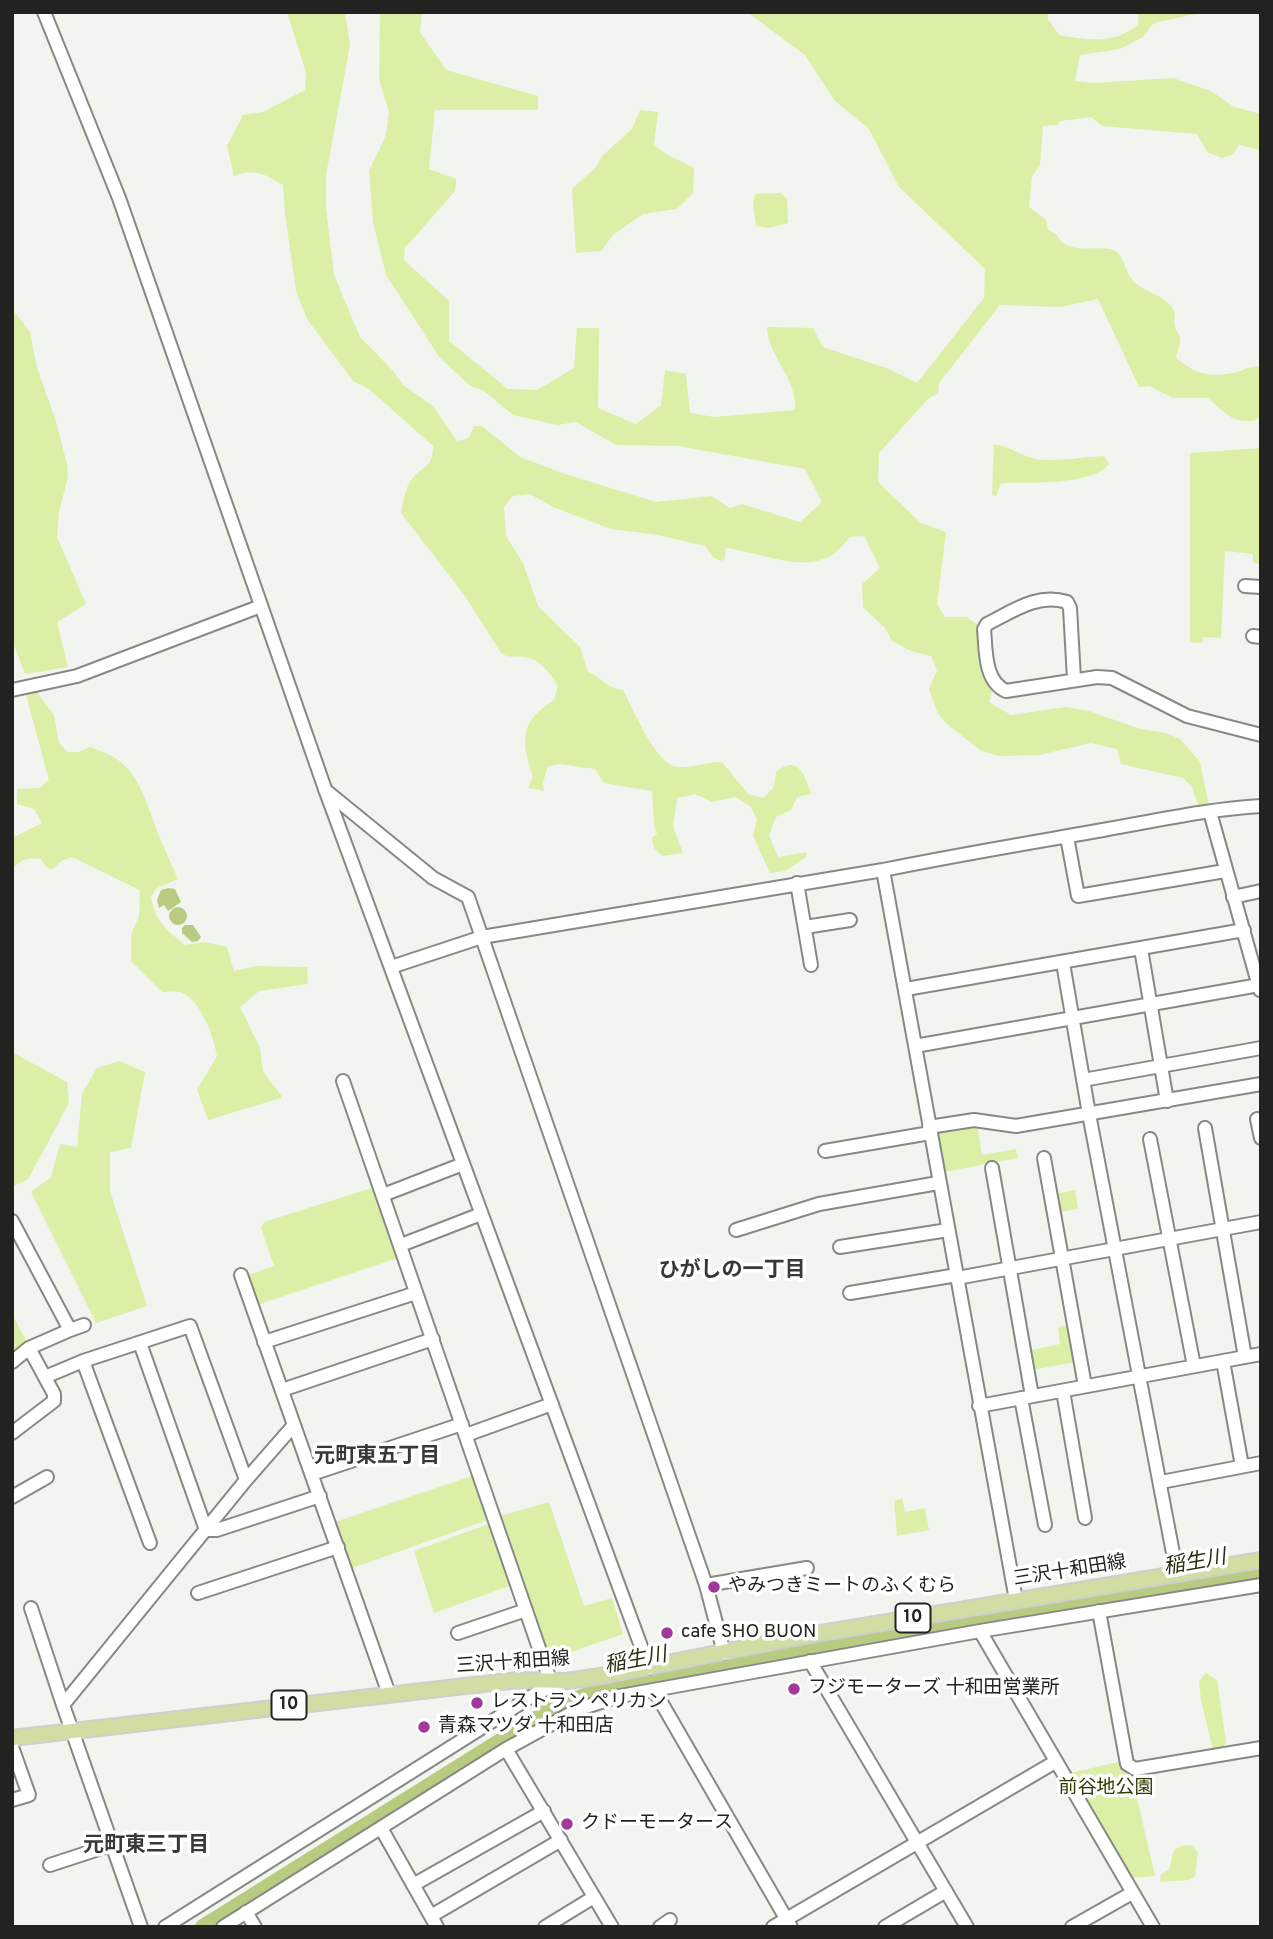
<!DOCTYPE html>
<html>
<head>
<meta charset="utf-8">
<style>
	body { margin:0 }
	#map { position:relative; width:1273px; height:1939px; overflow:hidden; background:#f2f4ef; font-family:Overpass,sans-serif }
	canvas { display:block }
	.frame { position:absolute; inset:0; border:14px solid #222321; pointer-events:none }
</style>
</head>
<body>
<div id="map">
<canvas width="1273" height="1939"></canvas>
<div class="frame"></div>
</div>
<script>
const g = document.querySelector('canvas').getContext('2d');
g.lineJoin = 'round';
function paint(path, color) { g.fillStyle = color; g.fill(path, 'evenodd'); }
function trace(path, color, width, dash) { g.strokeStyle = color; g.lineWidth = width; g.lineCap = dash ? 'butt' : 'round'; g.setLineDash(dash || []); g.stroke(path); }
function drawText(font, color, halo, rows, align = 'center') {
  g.font = font + ' Overpass,"Noto Sans JP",sans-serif'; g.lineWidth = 7; g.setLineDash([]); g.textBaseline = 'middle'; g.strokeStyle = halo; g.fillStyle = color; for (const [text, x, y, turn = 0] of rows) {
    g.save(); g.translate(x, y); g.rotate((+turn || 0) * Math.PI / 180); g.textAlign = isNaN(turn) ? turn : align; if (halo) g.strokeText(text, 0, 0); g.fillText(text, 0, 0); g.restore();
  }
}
const green = new Path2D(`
	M287,12h58l5,33 -24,130v33l8,67 26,62 34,35 9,13 29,20 25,36 12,-3 5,-12h8l38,31 45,17 91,28 55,-6 19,12 12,-4 58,18 22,-20 -17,-33 -127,-23 -62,-1 -40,-23 -19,3 -44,-10 -29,-24 -15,-6 -29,-27 -54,-83 -13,-53 -4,-51 17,-36 3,-23 -10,-33 1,-67h42l-2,20 26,38 92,26v14h-103l-6,59 27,10 -1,12 -50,57 -1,12 45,41v40l59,48 29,1 37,-22 3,-40h22l-1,80 38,16 25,-19 4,-35 21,4 4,39 24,4 81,-7c3,-31 -27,-53 -28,-83l46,1 10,19 66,22 28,14 67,-85 1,-29 -86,-82 -30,-58 -35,-29 -29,-45 -58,-43h301v7l11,16c29,5 53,10 79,-10l1,-13h66l-51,11 -11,14 -23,12 -40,6 -5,26 20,2 78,-5 38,13 23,16 27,7v36l-22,-5 -6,9 -11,4 -15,-6 -10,-18 -95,-8 -11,-9 -31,4 -3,4 -14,1 -3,39 -8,12 -3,30 17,13 2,10 8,4c10,21 36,12 54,15 15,3 13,19 21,29 10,15 36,16 43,33 2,5 -1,11 1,16 1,3 4,6 5,10 1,6 -3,15 -4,21 22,17 30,19 58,15 10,-2 16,-8 27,-6v50c-21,13 -39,-6 -53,-19h-35l-24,-12 -10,1 -41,-88 -38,8 -60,-2 -61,78 -1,10 -10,6 -49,54 -1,29 43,41 25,9 -9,72 8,13h22l11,8 4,49 10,18 -3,10 22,13 55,-8 23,4 51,18 26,4 14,6 20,23 9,44 -9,5 -8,-24 -9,-9 -62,-14 -4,-15 -26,-6 -52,12 -40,1 -19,-6 -33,-26 -9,-10 -9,-25 8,-19 -6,-14 -20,-5 -19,-10 -7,-13 -22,-21 -1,-23 18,-16 -16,-32 -14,1c-5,5 -10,12 -15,16 -32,22 -74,-1 -109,-5l-1,11 -4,2 -8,-4 -8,-11 -47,-11 -47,-6 -56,-21 -25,-14 -17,2 -9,11 2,29 17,27 15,43 42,41 8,25c16,7 18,16 35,18 9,17 34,77 55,77 14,1 29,-5 44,-5l26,32 15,4 11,-11 2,-15c23,-19 29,5 35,22l-14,3 -6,13 -15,7 -7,18 9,22 28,-5v5l-21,14 -15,2 -17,-37 4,-17 -7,-13 -15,-9 -23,5 -17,-8 -18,4 -4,29 10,26 -21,3 -8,-8 -2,-10 5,-4 -3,-9 -2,-34 -48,-8 -9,-14 -35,-5 -12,2 -5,16 1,9 -16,-3 5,-11c-12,-36 -14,-55 21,-77l4,-14c-9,-14 -16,-26 -34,-29 -10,-2 -15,2 -23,-4l-36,-57 -64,-83c2,-11 4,-25 11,-34 10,-14 21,-9 21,-33l-64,-57 -16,-8 -46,-62 -11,-28 -11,-77 -2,-29c-18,-11 -29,-17 -49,-9l-7,-30 16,-31 20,-3 42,-22 1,-17z
	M640,110l18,2 -4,32c10,12 26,16 40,24l-1,25 -16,16 -34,5 -30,21 -12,16 -25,2 -4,-64 25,-23 4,-9 31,-28z
	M781,193l6,6 1,24 -20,5 -12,-2 -3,-22 2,-10z
	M12,309l18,23 7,36 18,50 12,46 1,13 -9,35 -2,25 29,67 -29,18 11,45 -43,7 -13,-34z
	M994,444c15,2 27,12 42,15 21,3 47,-2 68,-3l5,8c-17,22 -81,18 -108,19l-5,13 -4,-1z
	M1261,448v116l-8,-1v-9l-28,-3 -4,87 -18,-1 -1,6 -12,-1v-189z
	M36,691l18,24 5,28 8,9h12l11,-5c41,13 48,32 62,70 7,21 17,41 26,62l-21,9 -6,9c5,26 15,32 34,48l19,-3 23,5 7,24 22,-5 51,1 1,17 -49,7 -19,16 20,41 3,24 18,23v3l-73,22 -11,-30 20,-34c-3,-19 -17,-58 -37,-64 -5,-1 -13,0 -18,0l-31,-31v-26l8,-19 1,-26 -68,-33 -11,4 -8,8 -6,-1 -6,-9c-14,-2 -20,0 -29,11v-32l30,-15 -8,-14 -17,-5v-15l23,-1 9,-8 -23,-85z
	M12,1052l55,30 2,20 -11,22 -30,55 -16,8z
	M119,1061l26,11 -14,76 -21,4v39l37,115 -51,17 -65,-131 20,-15 9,-33 17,3 5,-53 15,-26z
	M977,1125l5,30 34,-6 2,9 -74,14 -7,-42z
	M375,1187l23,71 -141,47 -9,-30 26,-9 -13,-38 3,-6z
	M1075,1190l3,19 -20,3 -3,-18z
	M12,1314l16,30 -16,12z
	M1069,1325l7,37 -45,8 -4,-19 33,-7 -2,-17z
	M475,1475l15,44 -140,50 -15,-47z
	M902,1498l3,14 20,-4 4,22 -32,6 -3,-35z
	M549,1502l35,104 28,-8 11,36 -75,26 -48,-144z
	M492,1523l20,62 -78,28 -20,-62z
	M1206,1673l11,7 9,62 -3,7 -7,1 -4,-4 -11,-46 -2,-19z
	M1123,1761l8,38 6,-1 18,78 -25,2 -60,-105z
	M1191,1845l7,7 -3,24 -6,4 -29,2 1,-8 8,-4c5,-17 1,-24 22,-25z`);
const water = new Path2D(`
	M169,888l6,1 6,13 -13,9 -4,-6 -5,3 -2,-8 4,-10z
	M169 916a9 9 0 1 1 18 0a9 9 0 1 1-18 0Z
	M185,925h8l8,12 -3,4 -6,1 -10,-9v-5z`);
const river = new Path2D(`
	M203,1927l347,-217 59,-24 91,-18 130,-21 38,-8 135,-19 258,-46`);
const minor = new Path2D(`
	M44,12l75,186 206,591 324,879
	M1245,586l16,1
	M1253,636l8,1
	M1074,679l-4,-71 -3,-6c-30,-9 -54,9 -80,22l-3,5c2,21 0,52 22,62l91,-14 15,1 75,38 74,19
	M12,690l65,-14 184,-70
	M325,790l108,88 35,19 238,688 18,68
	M1210,812l50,178
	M1067,837l11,59 147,-25
	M883,870l133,730
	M797,883l14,82
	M1233,897l28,-6
	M805,927l45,-7
	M1141,949l26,152
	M1063,963l26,151 88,460
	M391,967l91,-30 401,-67c73,-15 146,-27 220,-40 52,-9 105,-21 158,-24
	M906,989l338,-59
	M915,1046l344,-61
	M1083,1080l178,-32
	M343,1081l207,599
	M1257,1119l4,19
	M929,1127l45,-7 42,6 245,-42
	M1205,1128l40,229
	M1150,1139l44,227
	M825,1151l105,-18
	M1044,1158l41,228
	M992,1168l40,228
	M383,1195l80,-31
	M12,1221l58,109 -41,18
	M736,1230l83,-26 119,-21
	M401,1245l80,-31
	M840,1247l108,-17
	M241,1275l148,419
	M957,1278l304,-56
	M850,1293l107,-18
	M70,1330l14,-5
	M264,1342l152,-49
	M140,1343l66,187h11l103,-34
	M83,1361l67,182
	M1223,1361l19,105
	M12,1362l17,-14 25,46v7l-42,32
	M45,1377l38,-16 107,-35 56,154 48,-55
	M282,1390l151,-51
	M1063,1391l22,127
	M1021,1398l24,127
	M979,1406l282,-52
	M466,1435l86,-31
	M312,1474l150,-50
	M1161,1482l100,-19
	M12,1497l35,-20
	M706,1585l101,-17
	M198,1593l140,-46
	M31,1608l32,97
	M1099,1611l28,153 8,5 126,-21
	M980,1631l173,296
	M458,1633l68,-23
	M810,1661l157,266
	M654,1690l137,237
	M12,1747l17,48 -17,5
	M506,1749l106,178
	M381,1828l56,99
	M50,1865l61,-20
	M413,1885l131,-74
	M246,1912l9,15
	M431,1916l130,-76
	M141,1927l-78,-222 183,-225
	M165,1927l372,-234 24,-10
	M223,1927l283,-178 73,-40 41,-13 360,-65 281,-46
	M545,1927l49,-30
	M660,1927l10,-7
	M773,1927l282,-165
	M885,1927l61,-36
	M1072,1927l60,-34`);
const major = new Path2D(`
	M12,1738l506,-58 49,1 40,-6 196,-39 458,-76`);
const markers = [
	[714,1587,7,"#a2389a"],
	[667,1633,7,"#a2389a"],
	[794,1689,7,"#a2389a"],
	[477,1703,7,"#a2389a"],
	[424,1727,7,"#a2389a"],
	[567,1824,7,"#a2389a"]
];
const shields = [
	[913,1618,35],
	[289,1705,35]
];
const shieldNames = [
	["10",913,1618],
	["10",289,1705]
];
const streetNames = [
	["三沢十和田線",1070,1572,-9],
	["三沢十和田線",513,1664,-4]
];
const poiNames = [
	["やみつきミートのふくむら",728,1587],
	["cafe SHO BUON",681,1633],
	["フジモーターズ 十和田営業所",808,1689],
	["レストラン ペリカン",491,1703],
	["青森マツダ 十和田店",438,1727],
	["クドーモータース",581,1824]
];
const parkNames = [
	["前谷地公園",1106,1789]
];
const neighbourhoodNames = [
	["ひがしの一丁目",732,1272],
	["元町東五丁目",377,1458],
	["元町東三丁目",146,1847]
];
const waterNames = [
	["稲生川",1195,1564,-10],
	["稲生川",636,1662,-11]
];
paint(green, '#dbefa6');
paint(water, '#b7cc80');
trace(river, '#b7cc80', 16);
trace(minor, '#878985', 16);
trace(major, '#cecfce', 18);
trace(minor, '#fff', 12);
trace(major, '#d0dea3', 14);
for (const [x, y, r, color] of markers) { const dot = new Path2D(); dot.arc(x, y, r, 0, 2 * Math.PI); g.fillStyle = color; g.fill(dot); trace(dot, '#fff', 2.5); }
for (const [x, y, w] of shields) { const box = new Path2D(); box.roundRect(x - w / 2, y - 14.5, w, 29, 5); g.fillStyle = '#fff'; g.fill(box); trace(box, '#222321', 2); }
drawText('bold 18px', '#222321', null, shieldNames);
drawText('19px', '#222321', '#fff', streetNames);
drawText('19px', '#222321', '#fff', poiNames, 'left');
drawText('19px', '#303b00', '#fff', parkNames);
drawText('bold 21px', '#383935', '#fff', neighbourhoodNames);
drawText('italic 21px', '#272f0e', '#fff', waterNames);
</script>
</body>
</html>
